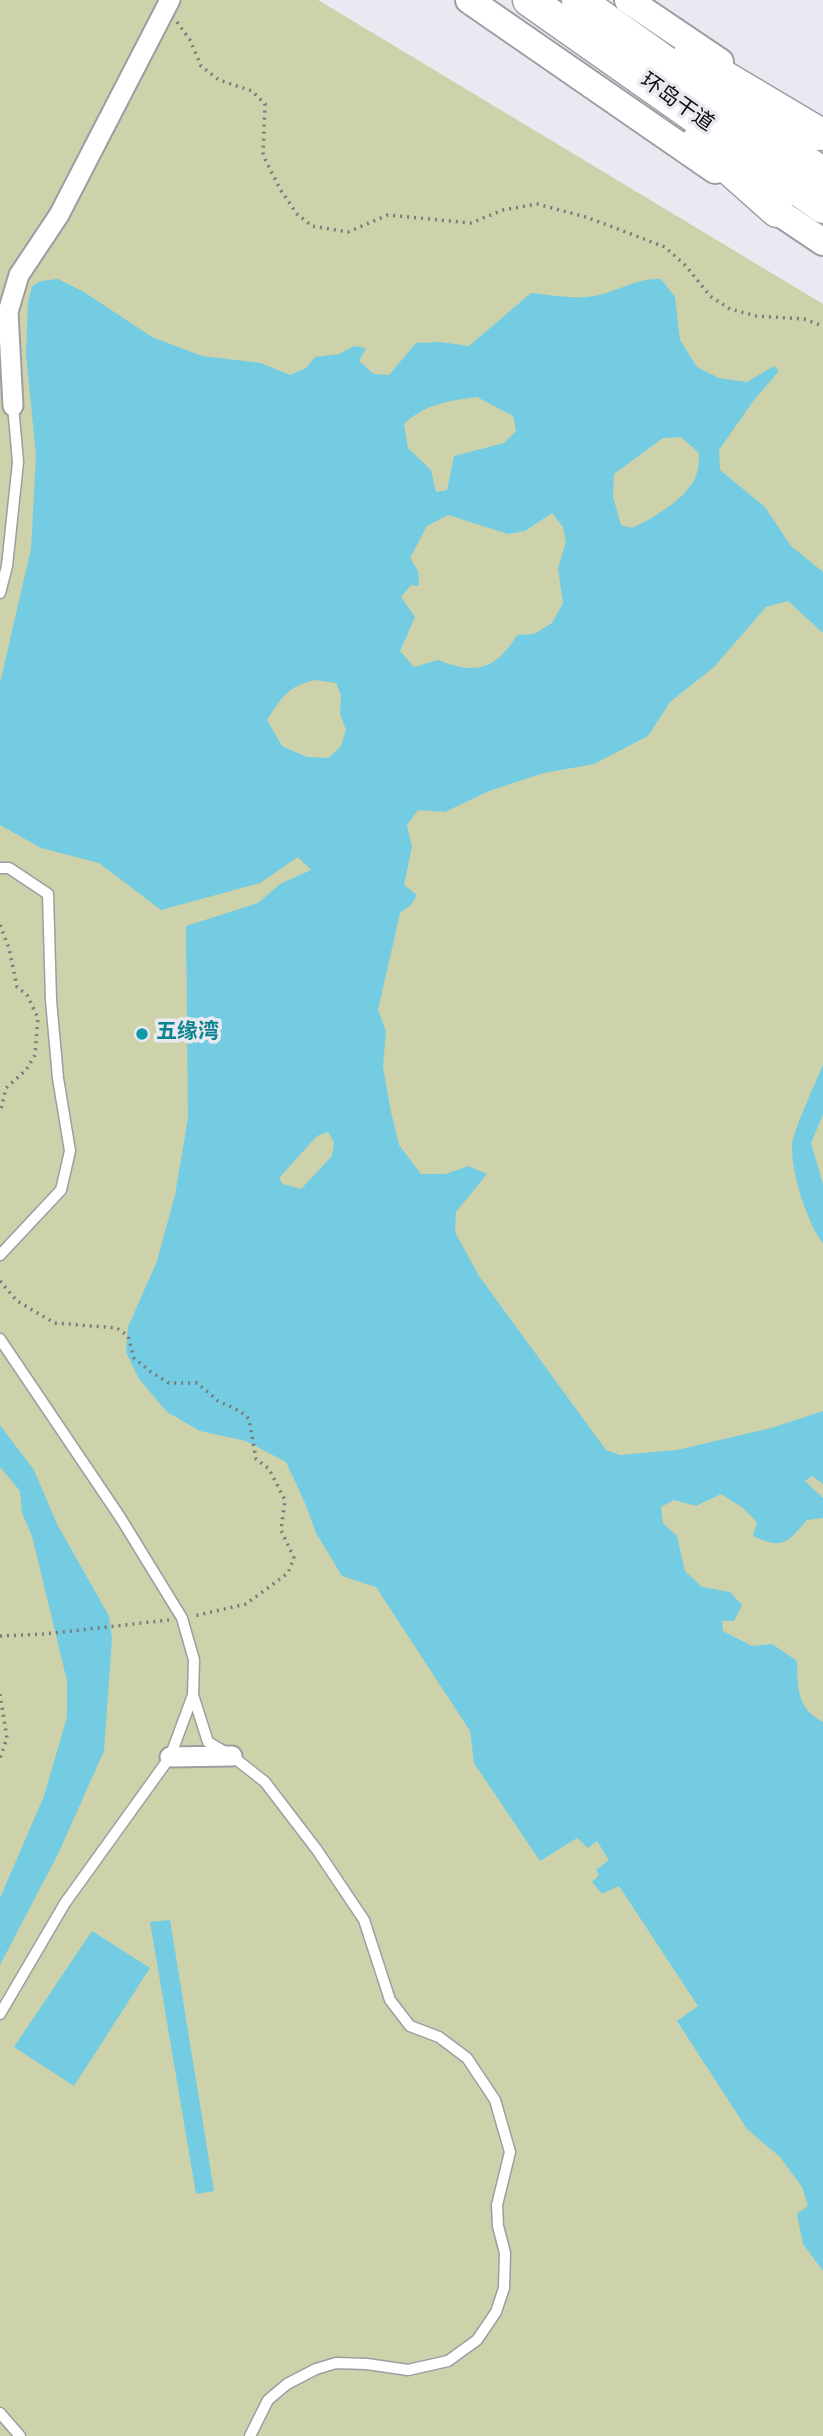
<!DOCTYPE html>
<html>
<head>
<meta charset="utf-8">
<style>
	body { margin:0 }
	canvas { display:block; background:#e9e9f1 }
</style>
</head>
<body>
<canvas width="823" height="2436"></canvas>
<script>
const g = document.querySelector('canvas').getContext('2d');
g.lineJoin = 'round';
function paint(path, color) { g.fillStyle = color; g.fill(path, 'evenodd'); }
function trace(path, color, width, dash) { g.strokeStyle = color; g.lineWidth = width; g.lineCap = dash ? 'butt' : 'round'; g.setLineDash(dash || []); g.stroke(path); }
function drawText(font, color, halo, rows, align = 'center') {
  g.font = font + ' Overpass,"Noto Sans SC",sans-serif'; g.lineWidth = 7; g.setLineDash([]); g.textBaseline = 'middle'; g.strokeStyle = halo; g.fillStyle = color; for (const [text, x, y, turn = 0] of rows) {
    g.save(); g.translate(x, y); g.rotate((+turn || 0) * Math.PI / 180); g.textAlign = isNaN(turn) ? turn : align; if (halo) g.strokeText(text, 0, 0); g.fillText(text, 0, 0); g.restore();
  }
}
const green = new Path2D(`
	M0,0h318l505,304v2132h-823z`);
const water = new Path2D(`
	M58,279l26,13 68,45 50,19 59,7 29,12 16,-7 9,-11 24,-3 15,-8 12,2 -7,13 15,13 15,1 27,-32 24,-1 29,4 62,-53c23,2 50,8 72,1 24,-7 32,-15 58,-15l14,18 5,43 17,27 22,11 28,4 27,-16 5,5 -25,29 -35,50 1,20 45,37 26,39 32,26v61l-35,-32 -22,6 -52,60 -44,35 -22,34 -54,28 -50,9 -55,18 -44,21 -27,-2 -11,15 5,22 -8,38 13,10 -6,10 -11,8 -22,97 8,21 -3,36 8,45 8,33 22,29h24l24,-8 18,8 -31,38 -1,20 24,44 127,174 14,5 57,-5 94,-22 52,-17v73l-11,-8 -7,5 18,17v20l-16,2c-20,23 -24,30 -54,16l4,-14 -14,-14 -22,-14 -25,12 -22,-6 -13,7 2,16 14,13 8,35 17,16 28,5 12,13 -8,16h-12l1,10 29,15 20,-2 25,17c1,28 -1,46 26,61v549l-20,-27 -6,-30 11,-8 -6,-19 -22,-30 -33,-28 -70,-108 21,-15 -79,-120 -17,8 -10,-12 7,-7 -3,-5 13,-10 -12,-19 -9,7 -11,-10 -37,23 -66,-98 -4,-32 -94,-144 -34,-11 -26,-43 -11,-30 -19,-41 -40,-21 -46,-10 -33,-19 -28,-33 -13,-27 2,-25 29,-66 18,-66 13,-77 -2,-192 72,-23 22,-19 31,-14 -13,-13 -38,26 -99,27 -62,-47 -58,-15 -41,-23v-142l31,-134 5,-94 -10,-101 2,-52 4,-16 9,-5zM477,397l36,19 3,15 -12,12 -50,13 -7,34 -11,2 -5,-22 -23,-22 -4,-24c21,-20 44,-23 73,-27zM681,437l18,16c0,11 -1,23 -8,32 -13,18 -39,34 -59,43l-11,-3 -8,-28 1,-23 49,-36zM552,513l11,14 3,15 -8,26 5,35 -11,20 -18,11 -17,1c-21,35 -42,40 -79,25l-24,7 -14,-16 15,-34 -14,-20 10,-12 8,1 -1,-15 -8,-13 17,-32 21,-11 60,19 17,-3zM315,680l21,3 5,12 -1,19 6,16 -5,16 -12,12 -22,-1 -25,-11 -15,-26c15,-23 21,-34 48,-40zM328,1132l6,10 -2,14 -31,33 -18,-5 -4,-6 38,-42z
	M823,1064v51l-12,28 12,41v59c-16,-19 -32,-72 -31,-97 0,-13 25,-66 31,-82z
	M0,1425l34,45 23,54 52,92 3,23 -8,112 -46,103 -58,111v-67l44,-102 23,-79v-36l-35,-145 -10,-23 -2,-22 -20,-24z
	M170,1920l44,271 -18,3 -46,-272z
	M92,1931l58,37 -76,118 -60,-39z`);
const path = new Path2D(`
	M177,22l13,18 11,26 18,14 33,11 13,13 -2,51 17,34 17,25 15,12 36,6 40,-17 83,8 32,-13 34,-6 49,13 79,30 21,19 24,30 20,13 26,7 48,3 19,7
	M0,925l9,23 8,39 10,8 11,23 -3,37 -9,15 -20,18 -6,25
	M0,1281l17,20 38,22 62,5 11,8 6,22 17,14 18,11h28l21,18 22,10 9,8 7,40 13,10 16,31 -4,30 13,28 -6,15 -42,31 -52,12
	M0,1636l45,-2 124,-14
	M0,1694l7,44 -7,20`);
const service = new Path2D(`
	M0,593l7,-27 11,-104 -5,-56
	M0,868h9l39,26 3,106 7,78 12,73 -9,39 -61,65
	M0,1339l120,178 62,101 12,42 -1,35 -23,62 -105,146 -65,111
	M193,1695l15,47 24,14 33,26 52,68 47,70 26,80 20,26 29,11 28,21 28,42 15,52 -13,53 1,21 7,27 -1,35 -8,24 -19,28 -29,21 -40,9 -41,-6 -31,-1 -20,6 -29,15 -19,16 -18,36
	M0,2413l20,23`);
const minor = new Path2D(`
	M13,406l-5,-94 11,-37 40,-60 111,-215
	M170,1757l62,-1`);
const secondary = new Path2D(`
	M469,0l246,170
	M628,0l92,62
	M762,201l61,41`);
const trunk = new Path2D(`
	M529,0l294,207
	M578,0l245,174
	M689,56l131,78
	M698,141l79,70`);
const markers = [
	[142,1034,7,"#0f9aa8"]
];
const streetNames = [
	["环岛干道",676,104,35]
];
const cultureNames = [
	["五缘湾",156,1034]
];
paint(green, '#cdd2aa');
paint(water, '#74cce2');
trace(service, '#9d9da4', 13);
trace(minor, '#9d9da4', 23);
trace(secondary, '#9d9da4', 30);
trace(trunk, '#9d9da4', 35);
trace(path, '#7a7a7e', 3.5, [2, 5]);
trace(service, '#fff', 10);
trace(minor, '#fff', 19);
trace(secondary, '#fff', 26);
trace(trunk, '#fff', 32);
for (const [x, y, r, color] of markers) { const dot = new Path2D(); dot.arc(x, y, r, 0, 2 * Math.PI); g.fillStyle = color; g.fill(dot); trace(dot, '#e9e9f1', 2.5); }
drawText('21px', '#0e0e10', '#e9e9f1', streetNames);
drawText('bold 21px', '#0d838f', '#e9e9f1', cultureNames, 'left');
</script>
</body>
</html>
